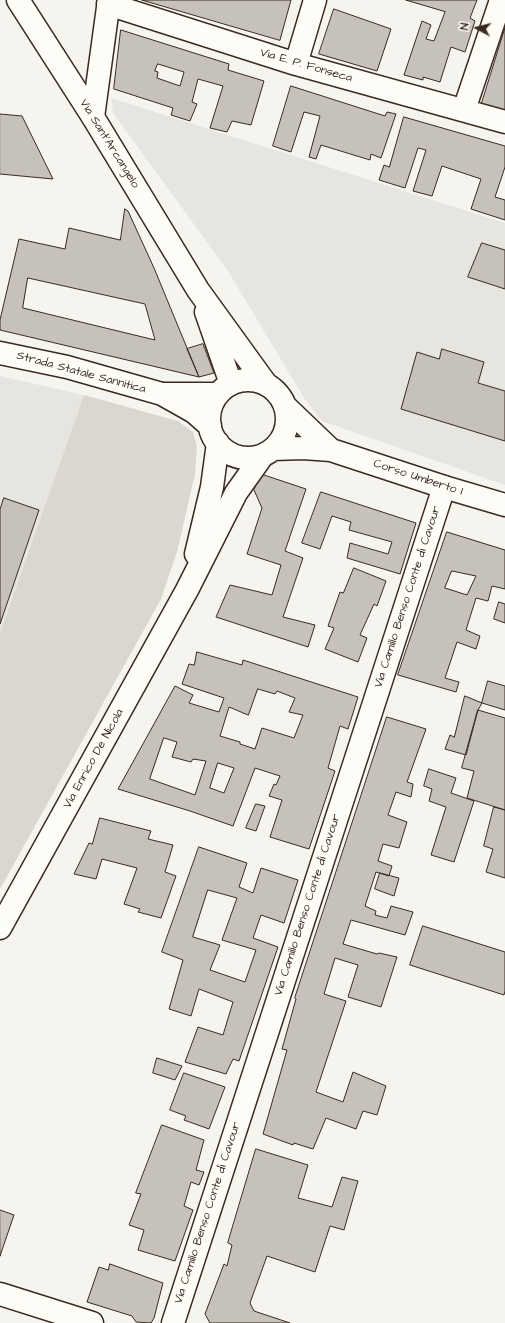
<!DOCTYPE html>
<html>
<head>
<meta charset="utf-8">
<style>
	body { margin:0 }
	#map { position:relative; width:505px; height:1323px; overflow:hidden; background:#f5f4ee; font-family:"Architects Daughter",sans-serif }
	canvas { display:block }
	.north { position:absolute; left:457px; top:8px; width:40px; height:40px; -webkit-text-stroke:3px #fdfcf7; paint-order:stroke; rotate:277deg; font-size:11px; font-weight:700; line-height:16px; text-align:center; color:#3b2a1e }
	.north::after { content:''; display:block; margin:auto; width:14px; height:18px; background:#3b2a1e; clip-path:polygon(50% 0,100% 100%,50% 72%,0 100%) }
</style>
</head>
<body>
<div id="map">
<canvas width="505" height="1323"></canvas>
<div class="north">N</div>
</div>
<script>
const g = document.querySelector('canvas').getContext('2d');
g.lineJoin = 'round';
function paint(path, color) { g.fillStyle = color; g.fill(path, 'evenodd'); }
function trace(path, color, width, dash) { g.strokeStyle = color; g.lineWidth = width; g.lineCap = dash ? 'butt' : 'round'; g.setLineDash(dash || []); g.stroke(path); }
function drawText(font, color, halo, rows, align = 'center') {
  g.font = font + ' "Architects Daughter",sans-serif'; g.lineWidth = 4; g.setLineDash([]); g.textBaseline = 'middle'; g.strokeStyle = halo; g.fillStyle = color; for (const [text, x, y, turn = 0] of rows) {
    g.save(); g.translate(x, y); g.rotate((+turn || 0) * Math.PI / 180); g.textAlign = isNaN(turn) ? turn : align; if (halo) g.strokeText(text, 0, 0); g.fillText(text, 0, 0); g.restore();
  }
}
const built = new Path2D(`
	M111,98l394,125v262l-183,-64 -16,-20 -78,-130 -115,-158z
	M0,376l84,19 -84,238z`);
const green = new Path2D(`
	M84,395l94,26 15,11 4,14 -2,28 -18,78 -16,47 -161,290v-256z`);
const building = new Path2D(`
	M142,0h149l-11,40z
	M406,0h71l-7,18 5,3 -10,31 -14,-5 -11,35 -17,-5v3l-19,-5 18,-54 9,4 -5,14 8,2 11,-29z
	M334,9l57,20 -14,42 -58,-17z
	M505,28v85l-24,-7z
	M121,30l108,34 -1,6 36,11 -13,44 -19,-4 -5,11 -17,-4 13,-42 -25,-7 -6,23 5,2 -7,17 -19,-6 2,-7 -59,-19zM158,64l26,8 -4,14 -23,-8 1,-6 -3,-1z
	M291,86l94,30 2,-4 9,2 -15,44 -10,-4 -1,6 -49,-15 -5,14 -7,-2 11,-41 -16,-4 -13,40 -18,-6z
	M0,114l22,2 31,63 -53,-5z
	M404,117l101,29v21l-10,30 10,3v20l-34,-11 10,-30 -39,-13 -10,30 -19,-5 13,-41 -8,-2 -13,40 -26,-8 5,-15 5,2z
	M125,209l3,2 26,57 45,109 -199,-47v-10l19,-81 46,10 4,-21 51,12zM28,278l117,26 10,36 -132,-32z
	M482,243l23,7v39l-37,-12z
	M203,344l11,29 -15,4 -12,-28z
	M442,349l42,13 -6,21 27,8v50l-104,-32 16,-57 22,7z
	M261,474l45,15 -21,62 18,7 -20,59 32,8 -7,22 -92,-30 14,-32 42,10 9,-30 -34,-11 15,-46 -8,-18z
	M321,492l95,31 -16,51 -53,-16 3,-15 38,11 4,-12 -43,-12 2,-8 -19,-6 -12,33 -18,-6z
	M4,498l35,12 -39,114v-114z
	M447,532l58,18v39l-13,-3 -4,15 -12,-3 -10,32 14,6 -4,13 -19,-7 -12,36 14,4 -3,10 -58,-17zM452,571l24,5 -9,19 -22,-7z
	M354,568l32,13 -9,25 -3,-2 -14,31 7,3 -9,24 -33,-13 9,-21 -6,-2 12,-34 3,1z
	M499,602l6,2v19l-11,-4z
	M197,652l45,13 1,-5 115,37 -10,32 -8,-3 -12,42 7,3 -26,78 -39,-12 12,-37 -13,-4 5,-12 2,1 4,-9 -25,-8 -22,58 -43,-15 -72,-22 57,-103 18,9 -4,8 30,9 5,-14 -42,-14 7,-20 5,1zM258,689l17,5 2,-3 18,7 -6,14 14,3 -9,23 -32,-10 -7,21 -15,-5v-2l-20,-6 9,-29 19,8zM164,738l13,4 -5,15 19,5 2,-3 13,2 -11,34 -45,-16zM218,763l16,5 -10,25 -14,-5z
	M488,681l17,5v24l-23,-7z
	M465,696l17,7 -4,7 -12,45 -21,-6 5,-14 4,2z
	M478,710l27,8v92l-38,-12 7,-27 -12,-3z
	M387,717l39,12 -19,53 6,2 -2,13 -15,-5 -8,23 19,7 -8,26 -16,-4 -5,17 14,5 -3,10 -13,-4 -11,34 11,5 -1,4 12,3 4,-12 22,6 -8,23 -54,-15 -8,24 34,10 2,-1 18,4 -16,50 -33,-10 10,-32 -23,-7 -11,36 22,7 -30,91 27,10 10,-30 33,14 -9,29 -14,-4 -7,18 -30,-11 -13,31 -19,-6 -1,2 -30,-11 24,-84 -5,-1 14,-50 -1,-1z
	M429,769l27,9 -5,15 23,8 -20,61 -23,-7 15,-48 -17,-6 3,-12 -8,-3z
	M256,804l9,2 -9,25 -10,-3z
	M494,807l11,3v68l-19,-6 7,-23 -9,-3z
	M100,818l51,13 -3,8 25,6 -8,27 11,4 -15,42 -23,-6 2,-3 -16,-5 13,-36 -35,-9 -6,20 -22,-5 15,-31 3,1z
	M199,847l48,16 -8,24 14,6 8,-25 37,12 -14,43 -23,-8 -8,23 25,9 -39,114 -6,-2 -7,15 -41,-12 13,-35 25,8 10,-33 -34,-13 -8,27 -22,-7 14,-49 -21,-8zM208,890l29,8 -15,42 34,10 -11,32 -35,-12 10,-25 -27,-8z
	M380,873l19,5 -5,18 -19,-7z
	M423,926l82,26v39l-1,4 -94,-30z
	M157,1058l25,8 -7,14 -22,-7z
	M184,1073l41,14 -16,42 -25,-9 2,-4 -16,-6z
	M162,1125l42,15 -8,30 8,2 -5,13 -8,-3 -7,24 9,4 -18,51 -37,-11 6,-20 -15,-5 12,-31 -5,-1z
	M256,1149l52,16 -10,33 34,9 10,-30 16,4 -14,49 -14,-4 -15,46 -48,-16 -17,47 4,8 36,12h-80l-5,-9 19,-50 3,2 5,-21 -4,-2z
	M0,1210l14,5 -14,41z
	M110,1264l53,19 -9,35 -3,5 -15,-1 -4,-6 -45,-14 12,-35 9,3z`);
const street = new Path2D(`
	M108,4l188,60 209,58
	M296,64l19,-64
	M464,110l37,-110
	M93,117l16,-117
	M0,1294l92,29
	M173,1323l271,-836`);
const secondary = new Path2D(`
	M18,0l75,117 105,173 68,94
	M206,312l25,72
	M0,353l67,14 95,27 32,18 16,14
	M209 419a39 39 0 1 1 78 0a39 39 0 1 1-78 0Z
	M164,394h54
	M285,406l46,44
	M273,449l30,-1 28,2 113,37 61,18
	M196,554l16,-67 6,-44
	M0,928l187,-338 49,-97 27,-38`);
const streetNames = [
	["Via E. P. Fonseca",306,66,16],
	["Via Sant'Arcangelo",109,144,58],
	["Strada Statale Sannitica",81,373,15],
	["Corso Umberto I",418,478,18],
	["Via Camillo Benso Conte di Cavour",408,597,-72],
	["Via Enrico De Nicola",94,759,-61],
	["Via Camillo Benso Conte di Cavour",308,905,-72],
	["Via Camillo Benso Conte di Cavour",208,1213,-72]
];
paint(built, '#e7e5df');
paint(green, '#dad6d0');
paint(building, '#c7c1bb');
trace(building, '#3b2a1e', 1);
trace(street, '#3b2a1e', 25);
trace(secondary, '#3b2a1e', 25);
trace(street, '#fdfcf7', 22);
trace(secondary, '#fdfcf7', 22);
drawText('12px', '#3b2a1e', '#fdfcf7', streetNames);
</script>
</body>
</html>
